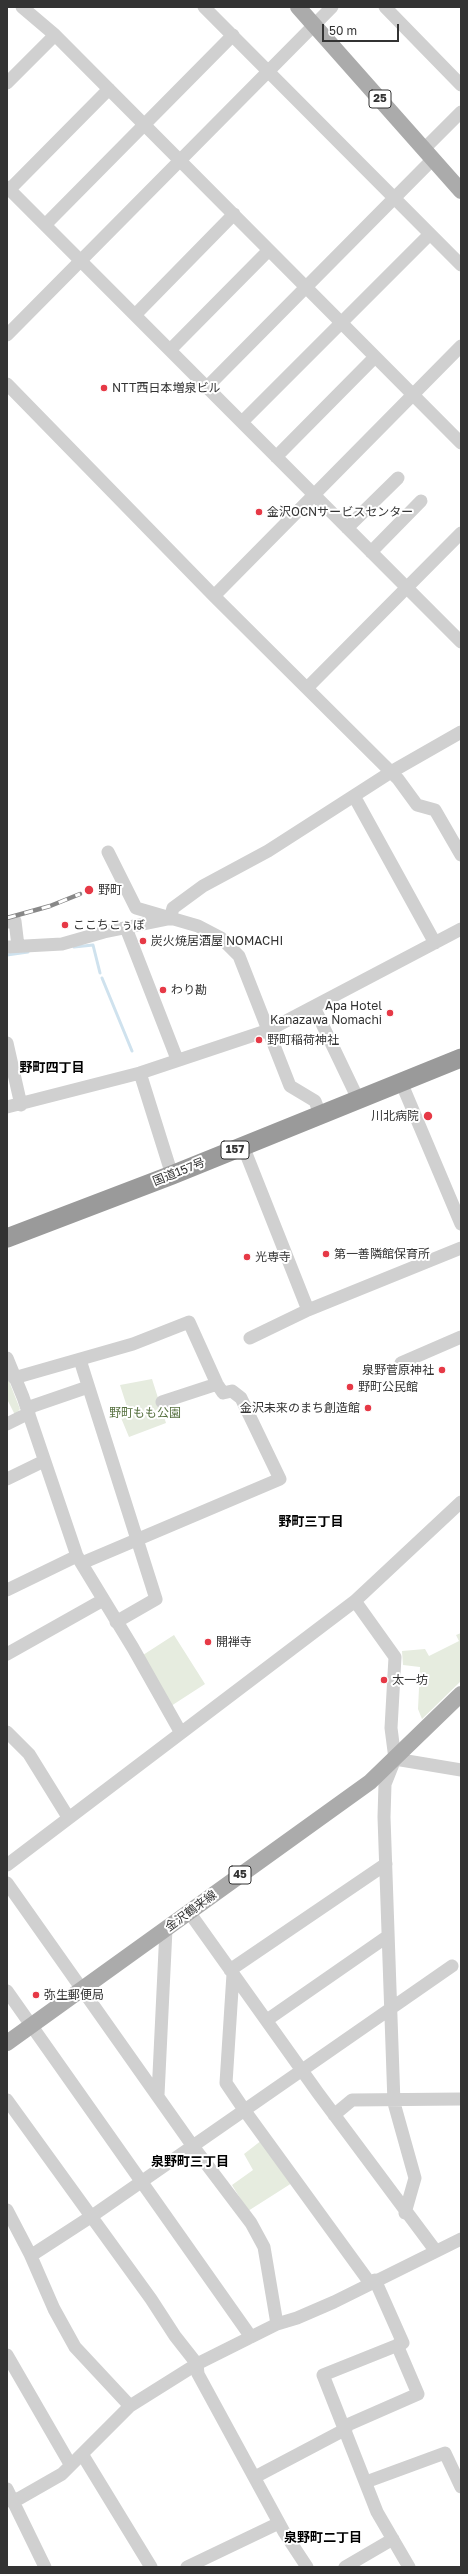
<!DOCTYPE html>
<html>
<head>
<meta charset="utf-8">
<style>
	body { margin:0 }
	#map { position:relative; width:468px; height:2574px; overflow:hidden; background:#fff; font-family:"Golos Text",sans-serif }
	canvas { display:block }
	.frame { position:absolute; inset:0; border:8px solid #333; pointer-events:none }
	.scale { position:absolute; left:322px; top:24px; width:77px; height:18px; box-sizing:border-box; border:2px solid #333; border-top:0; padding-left:5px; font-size:12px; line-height:14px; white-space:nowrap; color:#333; -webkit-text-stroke:3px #fff; paint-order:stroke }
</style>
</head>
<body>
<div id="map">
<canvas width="468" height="2574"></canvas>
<div class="frame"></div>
<div class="scale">50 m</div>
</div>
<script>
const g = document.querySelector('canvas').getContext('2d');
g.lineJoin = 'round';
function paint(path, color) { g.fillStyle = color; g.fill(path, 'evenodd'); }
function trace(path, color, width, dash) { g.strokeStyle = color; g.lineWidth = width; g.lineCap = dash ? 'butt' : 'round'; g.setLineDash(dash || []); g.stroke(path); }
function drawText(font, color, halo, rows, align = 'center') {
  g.font = font + ' "Golos Text","Noto Sans JP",sans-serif'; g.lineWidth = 4; g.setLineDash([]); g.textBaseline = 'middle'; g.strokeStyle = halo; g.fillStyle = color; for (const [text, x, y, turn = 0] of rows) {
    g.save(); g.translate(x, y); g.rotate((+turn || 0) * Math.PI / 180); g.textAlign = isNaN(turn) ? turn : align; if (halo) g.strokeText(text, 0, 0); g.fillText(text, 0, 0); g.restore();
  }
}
const green = new Path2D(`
	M7,1376l13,33 -5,6 -8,-16z
	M152,1379l14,44 -37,14 -10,-24 9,-3 -8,-25z
	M461,1633v48l-39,38 -4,-10 2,-42 -17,-2 -1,-14 23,-2 4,7 30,-15 -3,-6z
	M174,1635l31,49 -34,22 -28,-51z
	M262,2140l30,43 -44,28 -16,-26 21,-15 -9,-16z`);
const stream = new Path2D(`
	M74,947l19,-2 7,28
	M7,955l21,-3
	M102,978l30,73`);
const minor = new Path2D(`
	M22,7l33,28 406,408
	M204,7l257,258
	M385,7l76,78
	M7,83l48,-48
	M424,149l37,-37
	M7,187l454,455
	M10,189l99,-100
	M45,225l188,-190
	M135,315l99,-101
	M7,335l325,-328
	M170,350l99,-100
	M7,384l207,212 184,183 19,26 18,5 26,45
	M207,387l226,-228
	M242,422l188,-188
	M276,457l99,-100
	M347,528l51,-50
	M371,552l50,-51
	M214,596l247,-250
	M307,688l154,-155
	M354,796l81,147
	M108,852l28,56 62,18 23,12 18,18 51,130 25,15 5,13
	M170,919l3,-11 30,-22 65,-35 123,-79 70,-40
	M7,922l8,-1 3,25
	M126,928l51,131
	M7,947l55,-3 42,-12 64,-13
	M314,1007l44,92
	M7,1043l14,62
	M140,1073l32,102
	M401,1082l60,142
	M7,1107l133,-34 129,-43 192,-101
	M243,1146l65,164
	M250,1338l58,-28 153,-62
	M7,1358l16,39 54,159 56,92 48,85
	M80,1360l76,239 -40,23
	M401,1363l60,-26
	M14,1378l119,-34 56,-22 28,62 6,9 9,-2 9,7 39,81 -198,84
	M162,1402l55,-18
	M27,1408l61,-21
	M7,1424l22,-11
	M7,1479l37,-18
	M7,1590l70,-34
	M355,1601l40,56 -4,71 4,31 66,11
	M7,1654l96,-54
	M7,1732l22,22 39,63
	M395,1759l-10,25 -1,33 10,286 21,75 -10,35
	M7,1865l348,-264 106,-99
	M7,1883l185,262 59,78 13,24 13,77
	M189,1912l129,181 117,157
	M230,1970l156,-106
	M233,1974l-7,109 19,28 125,172
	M7,1991l244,346
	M267,2020l121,-84
	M158,2095l8,-166
	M7,2100l144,199 24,37 22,28 1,10 86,158 23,35
	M334,2115l18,-15 109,-1
	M7,2210l23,44 24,55 21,38 55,59
	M30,2254l5,-1 57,-37 360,-250
	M375,2280l28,63 -80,32 54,137 32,55
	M7,2355l63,109
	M345,2426l73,-32 -21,-49
	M82,2454l69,113
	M255,2477l91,-48
	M366,2482l79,-29 16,34
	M7,2489l38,78
	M7,2501l13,-3 42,-24 68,-68 67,-42 80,-40 20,-6 37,-16 127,-63
	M187,2567l92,-44
	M345,2567l48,-28`);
const major = new Path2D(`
	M298,7l163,184
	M7,2043l363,-261 91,-88`);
const highway = new Path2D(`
	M7,1238l165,-63 289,-117`);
const rail = new Path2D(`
	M7,918l43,-12 30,-12`);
const markers = [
	[104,388,4,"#e63946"],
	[259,512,4,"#e63946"],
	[89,890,5,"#e63946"],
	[65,925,4,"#e63946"],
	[143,941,4,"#e63946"],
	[163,990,4,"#e63946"],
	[390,1013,4,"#e63946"],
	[259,1040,4,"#e63946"],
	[428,1116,5,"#e63946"],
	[326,1254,4,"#e63946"],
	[247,1257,4,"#e63946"],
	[442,1370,4,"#e63946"],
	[350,1387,4,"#e63946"],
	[368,1408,4,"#e63946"],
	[208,1642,4,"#e63946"],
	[384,1680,4,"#e63946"],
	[36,1995,4,"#e63946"]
];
const shields = [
	[380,99,22],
	[235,1150,28],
	[240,1875,22]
];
const shieldNames = [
	["25",380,99],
	["157",235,1150],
	["45",240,1875]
];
const poiNames = [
	["NTT西日本増泉ビル",112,388],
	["金沢OCNサービスセンター",267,512],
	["野町",98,890],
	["ここちこぅぼ",73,925],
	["炭火焼居酒屋 NOMACHI",151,941],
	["わり勘",171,990],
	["Apa Hotel",382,1006,"right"],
	["Kanazawa Nomachi",382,1020,"right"],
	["野町稲荷神社",267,1040],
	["川北病院",419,1116,"right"],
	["第一善隣館保育所",334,1254],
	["光専寺",255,1257],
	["泉野菅原神社",434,1370,"right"],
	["野町公民館",358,1387],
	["金沢未来のまち創造館",360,1408,"right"],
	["開禅寺",216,1642],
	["太一坊",392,1680],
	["弥生郵便局",44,1995]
];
const streetNames = [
	["国道157号",179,1172,-22],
	["金沢鶴来線",191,1911,-36]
];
const parkNames = [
	["野町もも公園",145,1413]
];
const neighbourhoodNames = [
	["野町四丁目",52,1068],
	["野町三丁目",311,1522],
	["泉野町三丁目",190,2162],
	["泉野町二丁目",323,2538]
];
paint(green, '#e6ecdf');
trace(stream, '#cfe2ee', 3);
trace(minor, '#d0d0d0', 13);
trace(major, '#ababab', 16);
trace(highway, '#9a9a9a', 19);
trace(rail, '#888', 4.5);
trace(rail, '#fff', 3, [9]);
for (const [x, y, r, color] of markers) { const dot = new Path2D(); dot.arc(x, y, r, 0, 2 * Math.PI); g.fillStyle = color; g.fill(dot); trace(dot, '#fff', 1.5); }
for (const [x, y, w] of shields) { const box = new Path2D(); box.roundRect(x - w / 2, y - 9, w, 18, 3); g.fillStyle = '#fff'; g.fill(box); trace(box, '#333', 1); }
drawText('bold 11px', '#333', null, shieldNames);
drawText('12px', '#333', '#fff', poiNames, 'left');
drawText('12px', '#333', '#fff', streetNames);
drawText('12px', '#56703f', '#fff', parkNames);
drawText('bold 13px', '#000', '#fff', neighbourhoodNames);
</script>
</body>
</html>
